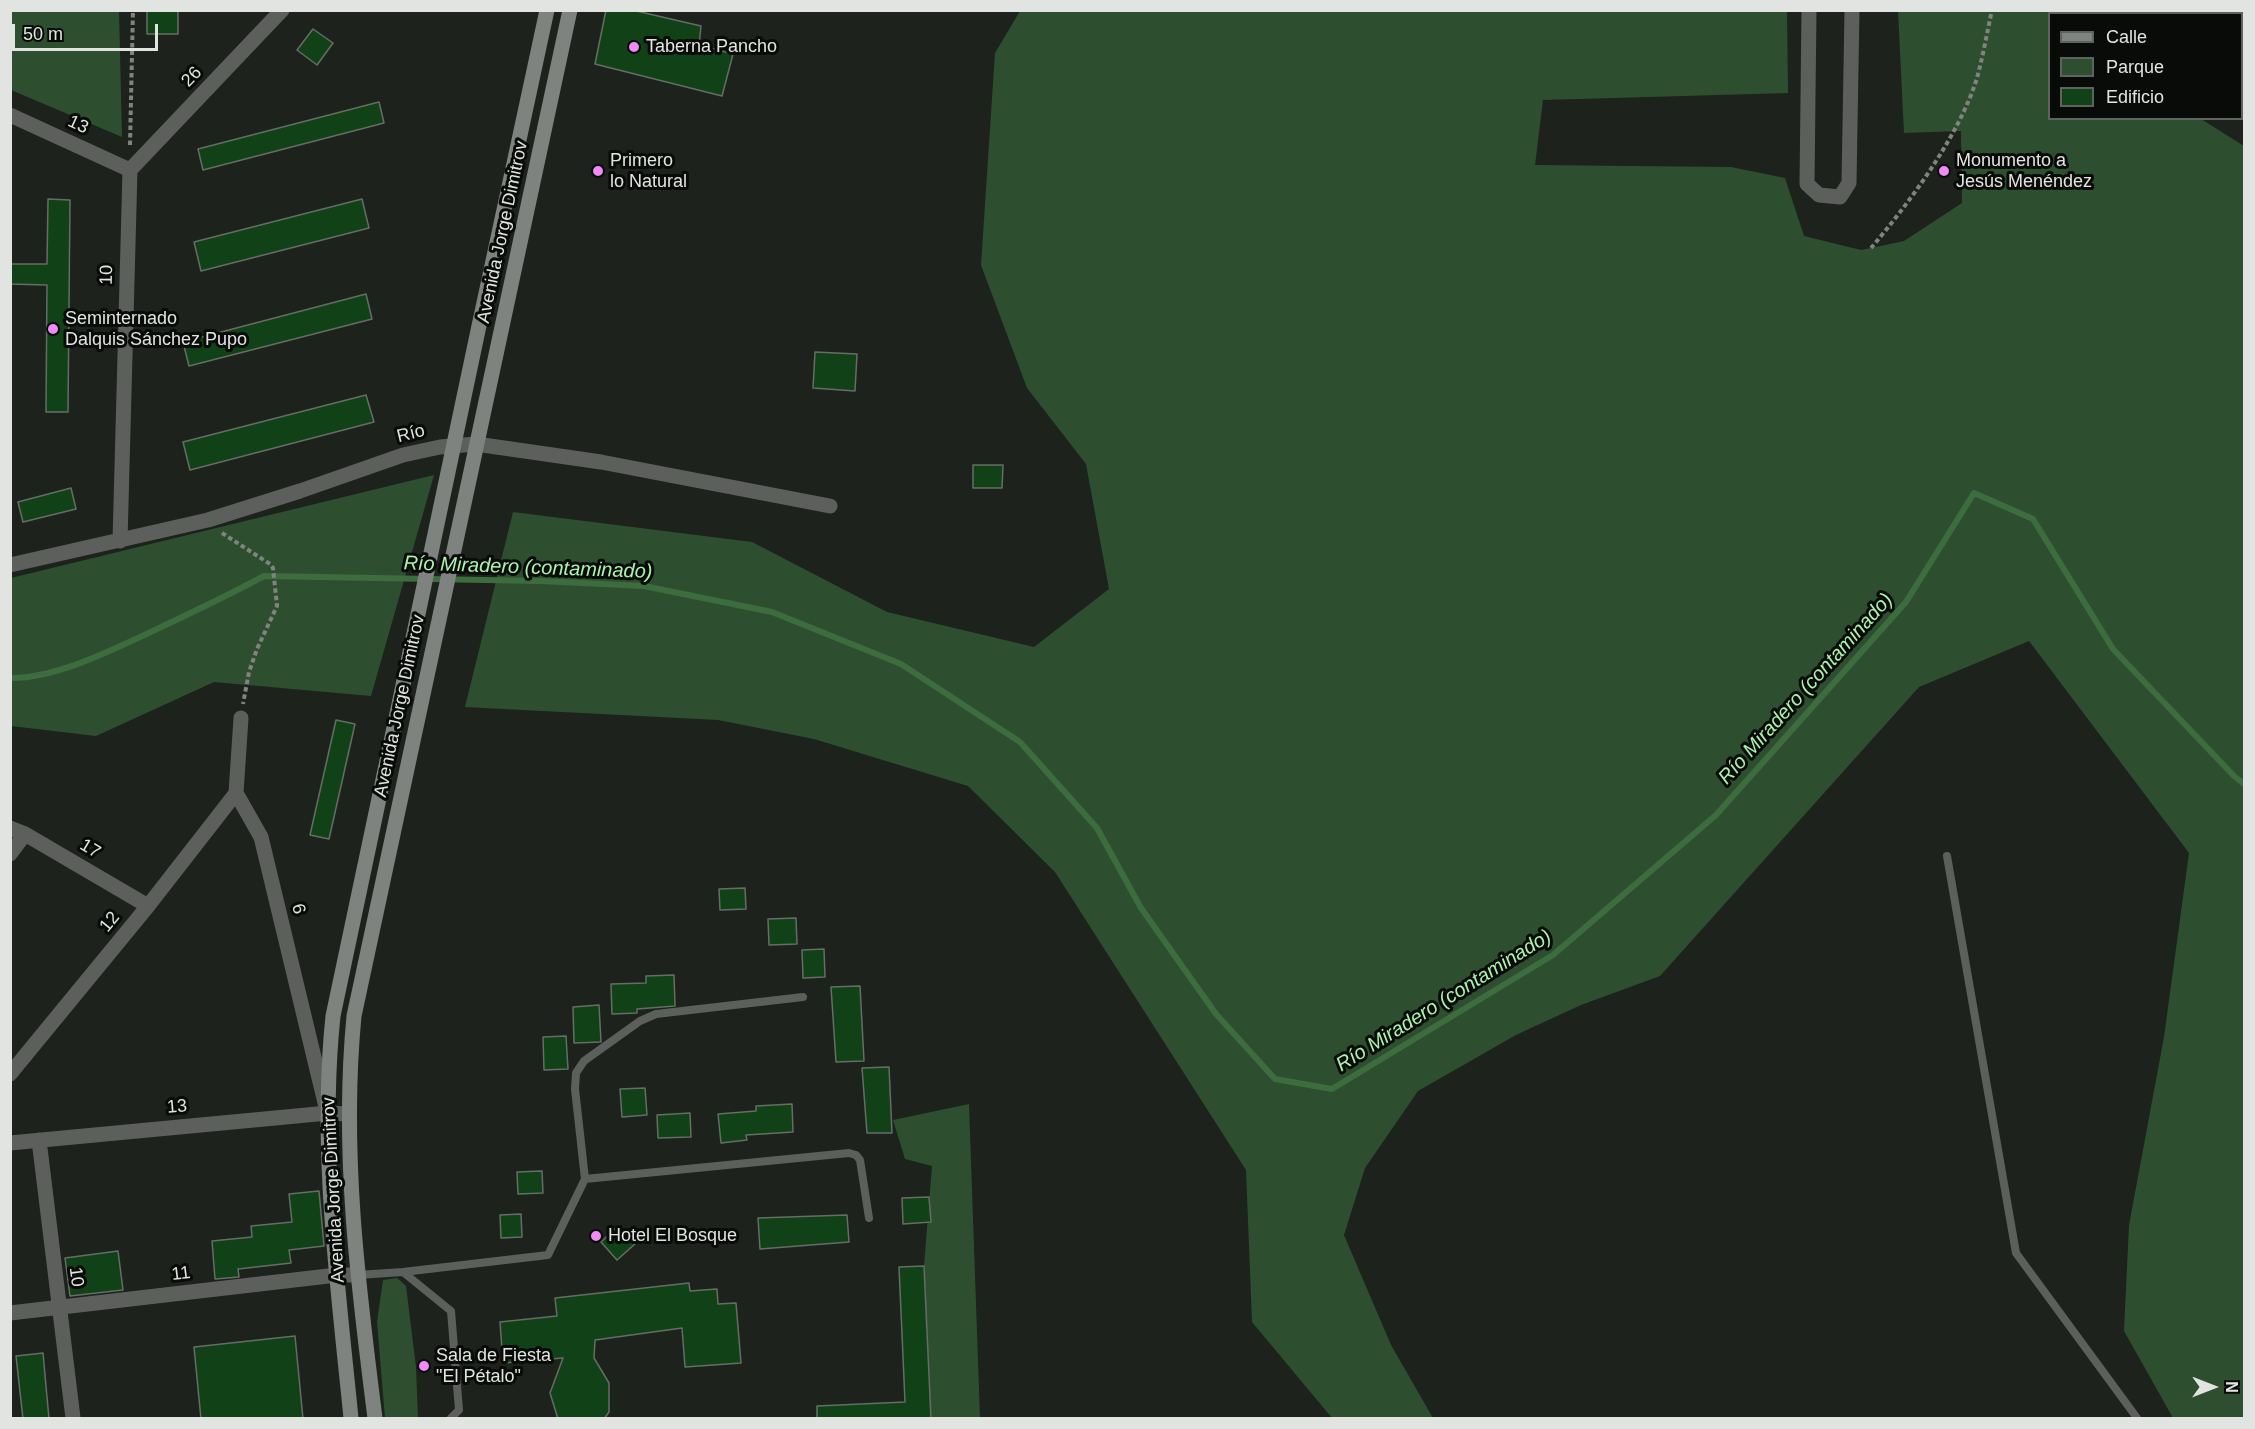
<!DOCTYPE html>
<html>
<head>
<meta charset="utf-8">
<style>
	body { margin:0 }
	#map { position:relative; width:2255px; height:1429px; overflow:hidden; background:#1d221d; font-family:Helvetica,sans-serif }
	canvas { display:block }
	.frame { position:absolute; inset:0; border:12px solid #e1e4e1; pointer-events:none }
	.legend { position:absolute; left:2048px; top:12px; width:195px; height:108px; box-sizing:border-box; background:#080b08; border:2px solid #5f625f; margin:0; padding:8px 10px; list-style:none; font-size:18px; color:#e1e4e1 }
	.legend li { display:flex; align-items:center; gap:12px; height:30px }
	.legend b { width:30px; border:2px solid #5f625f }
	.north { position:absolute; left:2183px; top:1357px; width:60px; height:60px; -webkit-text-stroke:4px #080b08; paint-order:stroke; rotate:90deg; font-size:16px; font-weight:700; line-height:24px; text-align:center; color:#e1e4e1 }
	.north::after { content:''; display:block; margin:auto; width:21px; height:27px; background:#e1e4e1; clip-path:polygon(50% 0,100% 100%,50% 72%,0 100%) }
	.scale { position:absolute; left:12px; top:24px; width:146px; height:27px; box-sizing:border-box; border:3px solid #e1e4e1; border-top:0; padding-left:8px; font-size:18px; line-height:21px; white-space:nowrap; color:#e1e4e1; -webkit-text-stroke:4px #080b08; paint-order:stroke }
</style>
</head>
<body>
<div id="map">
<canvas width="2255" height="1429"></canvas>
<div class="frame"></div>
<ul class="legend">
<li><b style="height:8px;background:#7f837f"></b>Calle</li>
<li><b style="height:16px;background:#2e4f2f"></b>Parque</li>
<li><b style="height:16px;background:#114116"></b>Edificio</li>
</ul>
<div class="north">N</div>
<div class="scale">50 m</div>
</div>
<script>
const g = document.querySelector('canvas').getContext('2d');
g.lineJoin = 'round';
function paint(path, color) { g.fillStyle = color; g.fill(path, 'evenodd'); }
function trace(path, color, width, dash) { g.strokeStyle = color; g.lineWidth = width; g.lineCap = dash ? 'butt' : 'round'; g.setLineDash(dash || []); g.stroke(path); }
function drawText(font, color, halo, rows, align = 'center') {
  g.font = font + ' Helvetica,sans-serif'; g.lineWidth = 6; g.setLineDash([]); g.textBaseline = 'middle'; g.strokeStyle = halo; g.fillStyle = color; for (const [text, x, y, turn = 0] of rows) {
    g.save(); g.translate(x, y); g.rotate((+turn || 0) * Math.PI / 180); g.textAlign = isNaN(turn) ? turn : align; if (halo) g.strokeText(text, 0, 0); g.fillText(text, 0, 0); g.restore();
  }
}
const green = new Path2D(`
	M10,11h109l3,126 -111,-47z
	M1020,11h767l1,82 -245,7 -8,65 196,2 54,11 19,58 57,14 10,-2 33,-7 58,-38 -1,-72 -57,2 -6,-122h237l1,2 -86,1v104l151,1 43,27v1272h-71l-49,-87 5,-106 35,-188 25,-184 -160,-212 -110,46 -259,289 -79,29 -65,30 -98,56 -53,77 -21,67 47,110 42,73h-101l-80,-96 -6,-152 -191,-298 -87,-86 -154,-47 -96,-19 -253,-13 48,-195 239,30 135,70 147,35 75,-58 -23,-125 -59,-76 -46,-123 14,-212z
	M434,475l-63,221 -157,-14 -118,54 -85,-10v-148z
	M969,1104l11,314h-49l-7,-152 8,-100 -27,-7 -12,-39z
	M397,1278l9,8 10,81 2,51h-33l-8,-96 6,-42z`);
const stream = new Path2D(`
	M10,678c46,1 106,-30 147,-49 36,-17 72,-34 107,-53l277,5 103,5 128,26 129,52 119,78 77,86 44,80 75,106 59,65 57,10 221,-134 163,-140 190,-213 68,-109 59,26 80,130 121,127 10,8`);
const building = new Path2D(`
	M147,10h31v24h-31z
	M606,10h26l69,16 -2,19 34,9 -11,42 -127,-32z
	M313,29l20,14 -16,22 -20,-15z
	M379,102l5,21 -181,47 -5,-21z
	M48,199l22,1 -2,212h-22l1,-127 -37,-1v-20h37z
	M362,199l7,29 -168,43 -7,-29z
	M366,294l6,25 -183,47 -6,-24z
	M815,352l42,2 -2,37 -42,-3z
	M366,395l8,27 -184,48 -7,-28z
	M973,465h30l-1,23h-29z
	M71,488l5,21 -53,13 -5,-20z
	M336,720l19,4 -26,115 -19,-4z
	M745,888l1,21 -26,1 -1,-21z
	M796,918l1,26 -28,1 -1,-26z
	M824,949l1,28 -22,1 -1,-28z
	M674,975l1,31 -38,3v4l-25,1 -1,-30 35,-1v-7z
	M860,986l4,75 -28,1 -5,-75z
	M599,1005l2,37 -27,1 -1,-36z
	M566,1036l2,33 -24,1 -1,-33z
	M889,1067l3,66h-25l-5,-65z
	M645,1088l2,27 -25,2 -2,-28z
	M792,1104l1,28 -47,3 1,5 -26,3 -3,-29 38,-3v-5z
	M690,1113l1,24 -33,1 -1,-23z
	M542,1171l1,22 -25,1 -1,-22z
	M319,1191l5,55 -35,4 2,13 -53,6 1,8 -24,2 -3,-38 40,-4 -1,-11 41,-4 -3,-28z
	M929,1197l2,25 -28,2 -1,-26z
	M521,1214l1,23 -21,1 -1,-23z
	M847,1215l2,27 -89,7 -2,-31z
	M618,1226l17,18 -18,16 -16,-18z
	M118,1251l5,39 -53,6 -5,-38z
	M924,1266l7,153h-114v-13l88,-4 -6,-135z
	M689,1283l1,8 27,-2 1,15 18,-1 5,60 -56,4 -3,-39 -87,12 -1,18 15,25v29l-5,7h-46l-8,-26 13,-35 -60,5 -3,-41 57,-6 -2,-18z
	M295,1336l8,83h-102l-7,-72z
	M43,1353l6,66h-26l-7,-63z`);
const path = new Path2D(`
	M130,145l3,-135
	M1871,248c39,-46 88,-112 106,-170 6,-22 10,-45 15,-68
	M222,533l48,31 3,4 4,38 -20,43 -8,23 -6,32`);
const lane = new Path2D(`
	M1947,856l69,397 121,165
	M585,1179l264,-26 7,2 4,5 9,58
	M403,1272l145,-17 37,-76 -10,-90 1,-16 8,-12 56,-40 16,-7 147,-17
	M358,1275l45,-3 48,39 8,99 -8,8`);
const street = new Path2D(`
	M1809,10l-2,174 12,11 21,2 9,-14 3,-173
	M2217,10l1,4
	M2242,62l2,6
	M10,115l120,55
	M130,170l152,-160
	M120,541l10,-371
	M10,565l198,-45 92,-29 103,-36 37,-8 36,-3 125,18 229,44
	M241,718l-5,75 25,44 65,270
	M10,828l15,6 123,72
	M10,854l15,-20
	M10,1074l138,-168 88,-113
	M39,1140l34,278
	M10,1143l318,-30 20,1
	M10,1313l327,-38h20`);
const secondary = new Path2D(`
	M351,1418c-13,-132 -32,-268 -18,-402 71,-335 141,-671 214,-1006
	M375,1418c-17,-133 -34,-267 -21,-402l216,-1006`);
const markers = [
	[634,47,6,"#f08bf6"],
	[598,171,6,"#f08bf6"],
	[1944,171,6,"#f08bf6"],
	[53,329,6,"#f08bf6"],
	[596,1236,6,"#f08bf6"],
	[424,1366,6,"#f08bf6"]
];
const poiNames = [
	["Taberna Pancho",646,47],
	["Primero",610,161],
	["lo Natural",610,182],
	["Monumento a",1956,161],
	["Jesús Menéndez",1956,182],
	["Seminternado",65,319],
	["Dalquis Sánchez Pupo",65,340],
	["Hotel El Bosque",608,1236],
	["Sala de Fiesta",436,1356],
	["\"El Pétalo\"",436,1377]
];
const streetNames = [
	["26",192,77,-46],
	["13",78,125,25],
	["Avenida Jorge Dimitrov",503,232,-78],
	["10",107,275,-89],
	["Río",411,434,-14],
	["Avenida Jorge Dimitrov",400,706,-78],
	["17",90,849,31],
	["6",298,909,76],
	["12",110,922,-51],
	["13",177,1107,-5],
	["Avenida Jorge Dimitrov",334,1190,-93],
	["11",181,1274,-7],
	["10",76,1277,83]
];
const waterNames = [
	["Río Miradero (contaminado)",528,568,2],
	["Río Miradero (contaminado)",1806,689,-48],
	["Río Miradero (contaminado)",1444,1001,-32]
];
paint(green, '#2e4f2f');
trace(stream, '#3d6c3f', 6);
paint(building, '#114116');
trace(building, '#666d66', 1.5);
trace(path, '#808480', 4, [4.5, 3]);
trace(lane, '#5d5f5d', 8);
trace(street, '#5d5f5d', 15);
trace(secondary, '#7f837f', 15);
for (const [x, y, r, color] of markers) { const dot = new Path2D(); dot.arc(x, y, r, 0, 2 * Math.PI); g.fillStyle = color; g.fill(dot); trace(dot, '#080b08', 2); }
drawText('18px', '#e1e4e1', '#080b08', poiNames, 'left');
drawText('18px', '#e1e4e1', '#080b08', streetNames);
drawText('italic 20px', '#acf3ad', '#080b08', waterNames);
</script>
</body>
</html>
